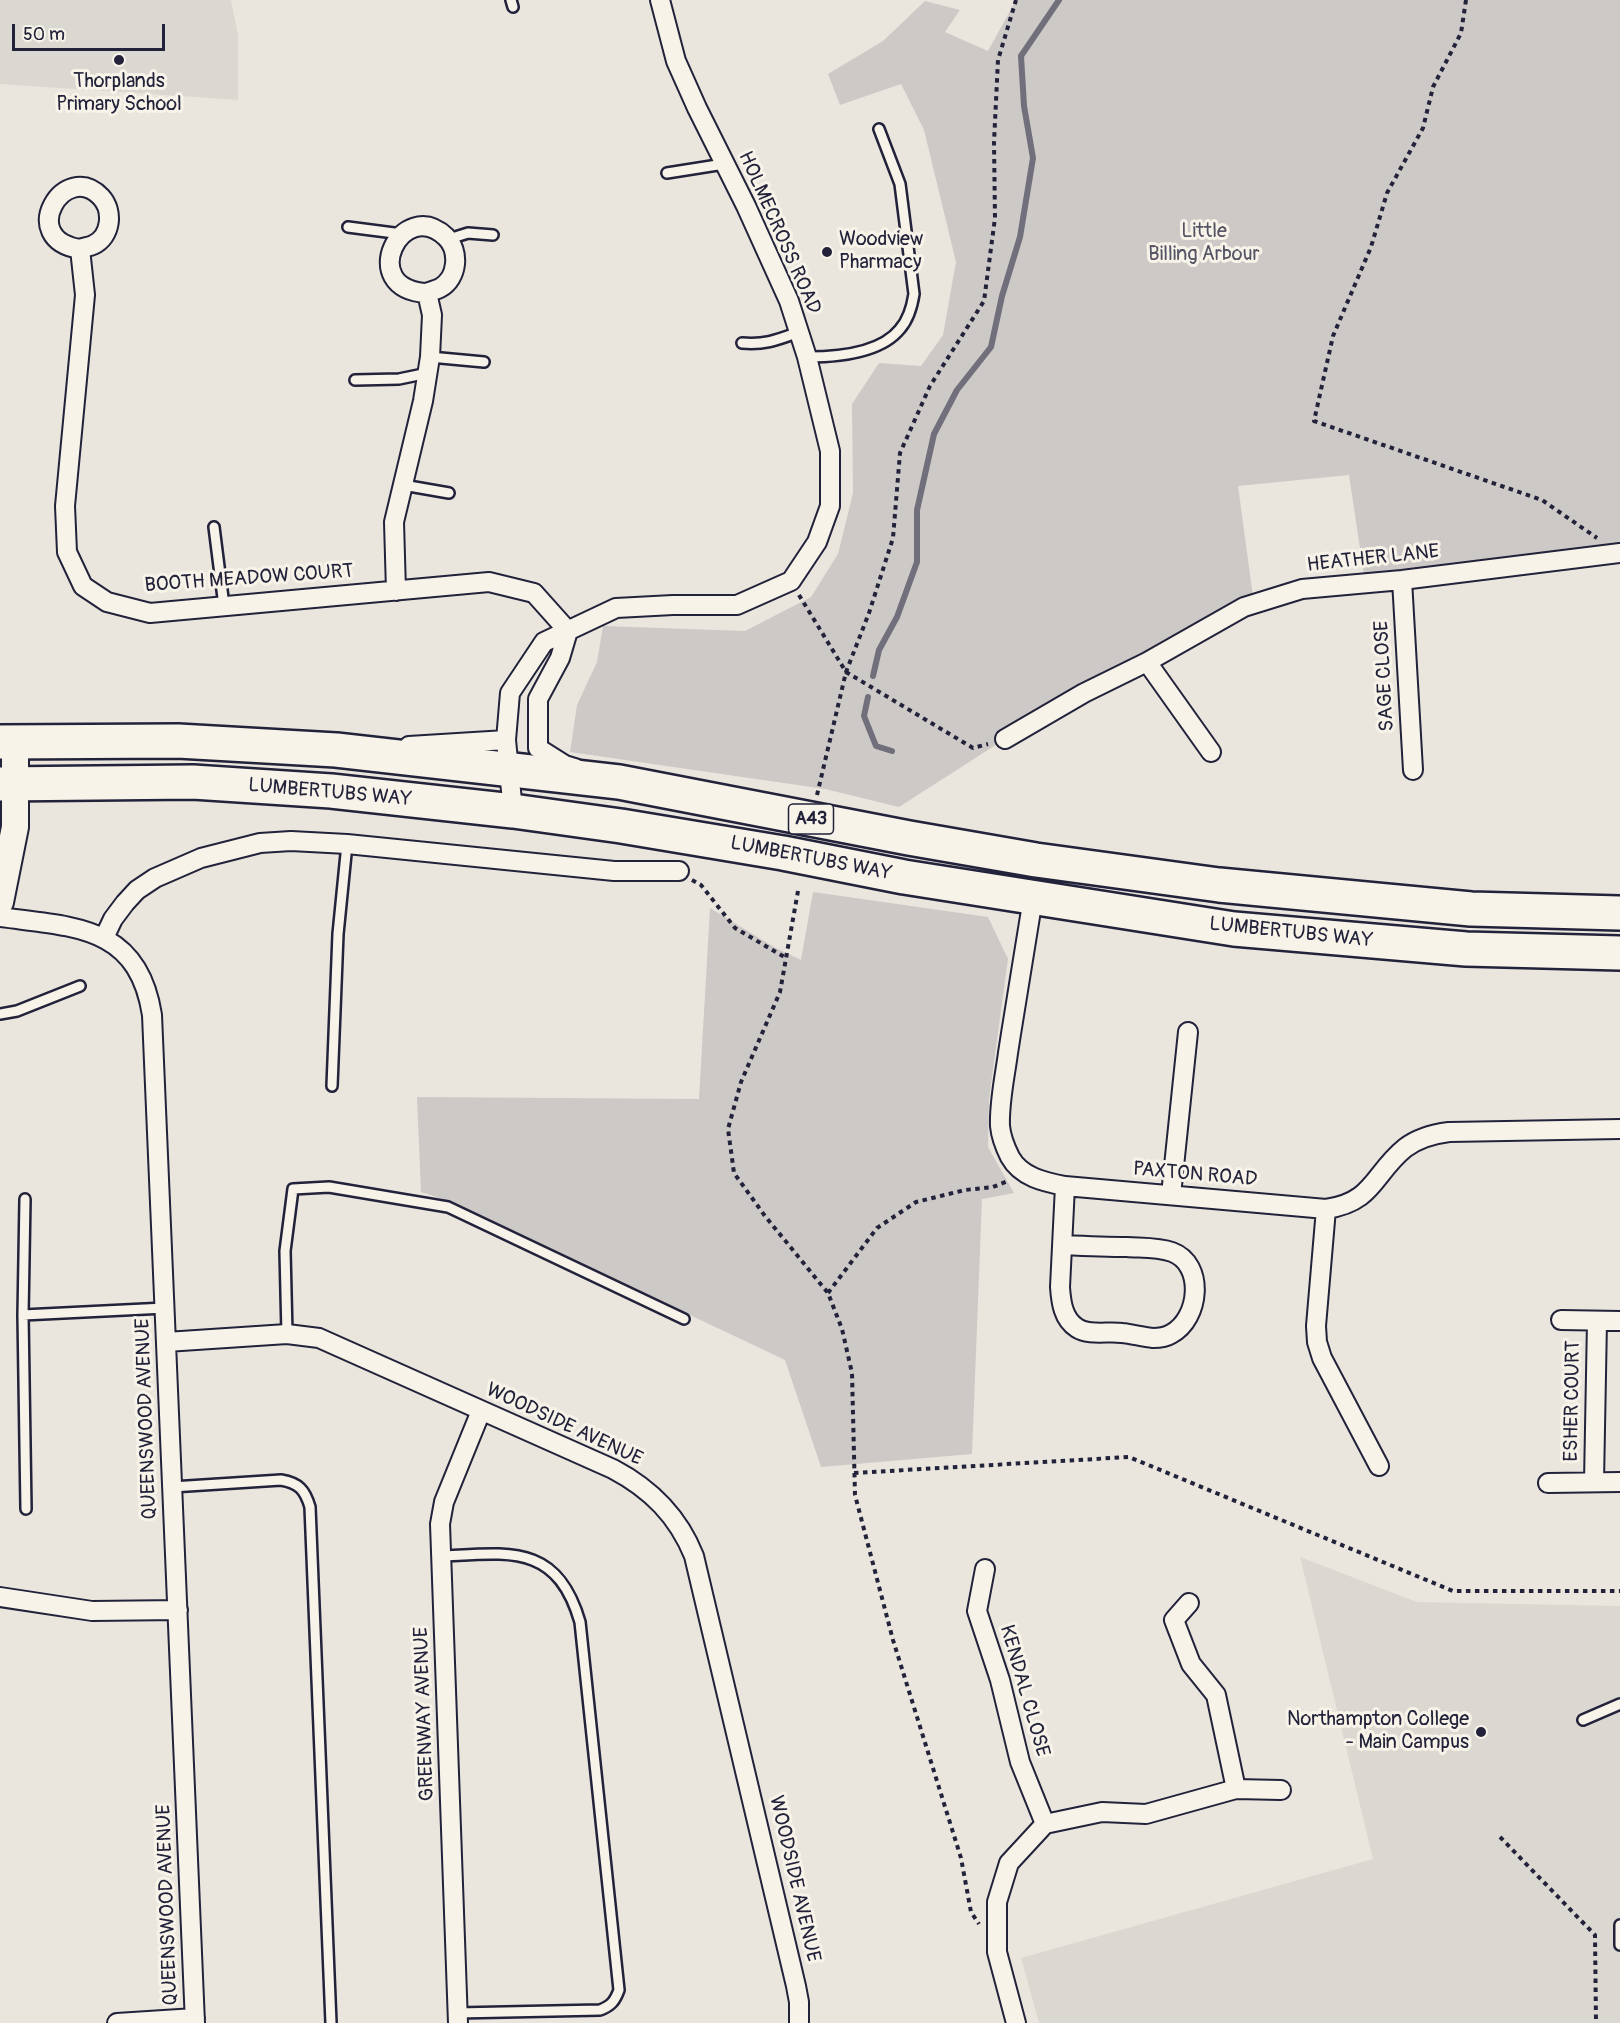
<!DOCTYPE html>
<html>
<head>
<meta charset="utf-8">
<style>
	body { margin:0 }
	#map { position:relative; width:1620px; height:2023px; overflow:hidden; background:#eae6de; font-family:Pangolin,sans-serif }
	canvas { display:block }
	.scale { position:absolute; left:12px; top:24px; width:153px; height:27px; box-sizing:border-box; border:3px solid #22223b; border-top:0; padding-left:8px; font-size:18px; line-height:21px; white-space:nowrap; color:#22223b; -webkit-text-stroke:4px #f7f3e8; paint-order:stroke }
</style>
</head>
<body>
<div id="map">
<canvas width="1620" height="2023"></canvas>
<div class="scale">50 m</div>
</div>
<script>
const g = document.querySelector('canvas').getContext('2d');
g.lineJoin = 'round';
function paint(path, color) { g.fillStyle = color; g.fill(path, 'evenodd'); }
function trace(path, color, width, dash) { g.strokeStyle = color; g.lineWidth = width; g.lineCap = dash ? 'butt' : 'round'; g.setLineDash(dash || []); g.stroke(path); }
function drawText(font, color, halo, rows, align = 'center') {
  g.font = font + ' Pangolin,sans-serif'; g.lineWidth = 6; g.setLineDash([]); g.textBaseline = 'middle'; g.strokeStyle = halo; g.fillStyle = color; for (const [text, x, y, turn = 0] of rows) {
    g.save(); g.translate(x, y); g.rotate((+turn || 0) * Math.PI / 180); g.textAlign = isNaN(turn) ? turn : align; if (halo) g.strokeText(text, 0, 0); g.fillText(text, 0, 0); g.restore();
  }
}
const built = new Path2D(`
	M0,0h231l7,35v65l-238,-16z
	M1300,1557l117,45 203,4v417h-581l-18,-65 352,-99z`);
const green = new Path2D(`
	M1016,0h604v552l-255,30 -16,-107 -111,11 16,118 -196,101 -159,102 -74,-18 -255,-37 7,-47 20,-43 6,-36 142,5 66,-34 27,-43 15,-61 -1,-89 27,-41 42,3 22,-31 13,-73 -32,-132 -23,-46 -61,21 -12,-31 55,-33 42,-40 35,9 -15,22 43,19z
	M813,892l175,25 20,42 -19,140 -1,48 26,46 -32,6 -10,255 -151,13 -36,-107 -336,-159 -28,-9 -4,-95 282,2 11,-191 64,39 27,13z`);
const stream = new Path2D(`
	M873,676l6,-26 18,-33 20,-55v-52l17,-76 23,-44 34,-43 11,-51 18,-59 13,-79 -9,-52 -3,-50 38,-56
	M868,697l-4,19 12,30 16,5`);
const path = new Path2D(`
	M1466,0l-5,33 -28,54 -10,41 -36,65 -16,54 -38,89 -19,85 228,79 55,38
	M799,595l47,77 127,76 15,-4
	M817,795l29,-123 23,-59 24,-75 7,-85 30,-67 54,-85 11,-83 -1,-76 4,-82 18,-60
	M692,880l9,5 34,43 51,30
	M798,891l-18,101 -39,90 -13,47 6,44 31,43 63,77 14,36 10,44 3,122 38,145 68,218 10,54 8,12
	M828,1293l49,-65 39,-26 49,-12 28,-3 15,-6
	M854,1473l275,-16 324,134h167
	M1500,1837l95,98 1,88`);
const lane = new Path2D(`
	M511,0l2,7
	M667,173l57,-9
	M348,227l54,7
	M449,239l19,-6 25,2
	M742,343c23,2 35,-3 57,-11
	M430,357l54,5
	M807,357c29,0 73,-3 93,-28 8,-9 12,-22 14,-35l-14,-110 -21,-55
	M355,380l44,-1 29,-6
	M403,485l46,8
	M214,527l10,79
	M0,1014l17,-3 63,-25
	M332,1086l6,-152 9,-90
	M25,1199l-2,116 3,194
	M23,1315l142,-7
	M287,1334l-2,-83 8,-62 36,-2 119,20 236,112
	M172,1487l109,-7c18,3 24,10 29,27l21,516
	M442,1556c67,-3 115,-13 138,66l39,368c-4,11 -8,16 -19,20l-143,3
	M1583,1720l37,-16
	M1620,1925v20`);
const street = new Path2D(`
	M80,249c4,-2 9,-2 13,-4 18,-8 21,-34 8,-48 -36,-38 -85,42 -21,52l5,46 -20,211 2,46 16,34 24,16 43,11 339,-31 45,11 34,38
	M1402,580l11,190
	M396,591l-2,-69 29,-121 7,-44 2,-42 -5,-22c-72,-4 -25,-98 19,-56 14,14 12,41 -6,51 -4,2 -9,3 -13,5
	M568,631l-8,27 -22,41v49l27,17 10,3
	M1005,739l79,-46 63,-31
	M409,746l97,-6
	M1211,752l-64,-90 97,-55 58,-18 100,-9 218,-27
	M513,811l-7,-71 4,-47 34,-51 72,-34 57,-3h64l54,-24 26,-39 13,-36v-55l-23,-94 -18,-56 -43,-95 -49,-98 -21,-47 -16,-61
	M1033,898c-8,51 -17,103 -25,155 -3,23 -9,49 -8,73 1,11 5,21 10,31 11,20 34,25 55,29l261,23c48,-7 47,-35 79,-61 13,-10 28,-14 44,-16l171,-3
	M0,917c74,10 138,8 152,98l43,1008
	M104,938l9,-19 12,-16 12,-13 18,-12 46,-20 59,-15 31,-2 56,3 267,27h65
	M1171,1195l17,-163
	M1326,1209l-10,117 1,16 5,16 57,108
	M1063,1245c21,1 42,2 64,2 15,1 31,0 45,5 33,12 28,67 -1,82 -5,3 -12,4 -18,4 -10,-1 -21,-4 -31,-5 -14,-2 -33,3 -45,-5 -14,-9 -16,-26 -17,-41l5,-101
	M1561,1320l59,1
	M166,1342l121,-8 32,4 294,131c38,20 65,47 81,87l102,430 3,16v21
	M1594,1482l3,-161
	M1548,1483l72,-1
	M985,1569l-8,42 23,69 20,82 25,62
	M0,1597l92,14 86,-1
	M1189,1603l-15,17 17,44 25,31 20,94
	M117,2023l78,-5
	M458,2023l-18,-499 4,-22 37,-91
	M1016,2023l-19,-71v-50l12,-39 36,-39 57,-12 44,2 90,-25 45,1`);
const secondary = new Path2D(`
	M0,902l15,-75v-86`);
const highway = new Path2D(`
	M0,742l178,-1 158,9 283,32 290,56 127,22 183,25 252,24 149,4
	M0,784l193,-2 138,9 182,20 108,15 162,27 121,24 330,52 232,20 154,4`);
const markers = [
	[119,60,6,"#22223b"],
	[827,252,6,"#22223b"],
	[1481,1732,6,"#22223b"]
];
const shields = [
	[811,819,45]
];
const shieldNames = [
	["A43",811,819]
];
const poiNames = [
	["Thorplands",119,82],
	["Primary School",119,105],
	["Woodview",839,240,"left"],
	["Pharmacy",839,263,"left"],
	["Northampton College",1469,1720,"right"],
	["- Main Campus",1469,1743,"right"]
];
const parkNames = [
	["Little",1204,232],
	["Billing Arbour",1204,255]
];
const streetNames = [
	["HOLMECROSS ROAD",779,233,66],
	["HEATHER LANE",1373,559,-6],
	["BOOTH MEADOW COURT",249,579,-4],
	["SAGE CLOSE",1385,676,-93],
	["LUMBERTUBS WAY",330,793,5],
	["LUMBERTUBS WAY",811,859,11],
	["LUMBERTUBS WAY",1291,933,6],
	["PAXTON ROAD",1195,1175,5],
	["ESHER COURT",1573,1401,-89],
	["QUEENSWOOD AVENUE",147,1419,-92],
	["WOODSIDE AVENUE",564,1425,25],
	["KENDAL CLOSE",1024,1691,74],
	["GREENWAY AVENUE",425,1714,-92],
	["WOODSIDE AVENUE",794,1879,77],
	["QUEENSWOOD AVENUE",168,1905,-92]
];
paint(built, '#dbd8d2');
paint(green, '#cdc9c6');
trace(stream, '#716f7b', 6);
trace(lane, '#22223b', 14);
trace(street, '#22223b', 22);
trace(secondary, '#22223b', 30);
trace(highway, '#22223b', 38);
trace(path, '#22223b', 4, [4.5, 4.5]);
trace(lane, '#f7f3e8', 9);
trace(street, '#f7f3e8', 18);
trace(secondary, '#f7f3e8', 26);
trace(highway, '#f7f3e8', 33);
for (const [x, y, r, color] of markers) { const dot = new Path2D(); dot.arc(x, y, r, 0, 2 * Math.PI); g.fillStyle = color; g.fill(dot); trace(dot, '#f7f3e8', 2); }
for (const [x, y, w] of shields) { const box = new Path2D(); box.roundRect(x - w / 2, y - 15, w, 30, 4.5); g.fillStyle = '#f7f3e8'; g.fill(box); trace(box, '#22223b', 1.5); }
drawText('bold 18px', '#22223b', null, shieldNames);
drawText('20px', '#22223b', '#f7f3e8', poiNames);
drawText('20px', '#555465', '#f7f3e8', parkNames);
drawText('20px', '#22223b', '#f7f3e8', streetNames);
</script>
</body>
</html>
